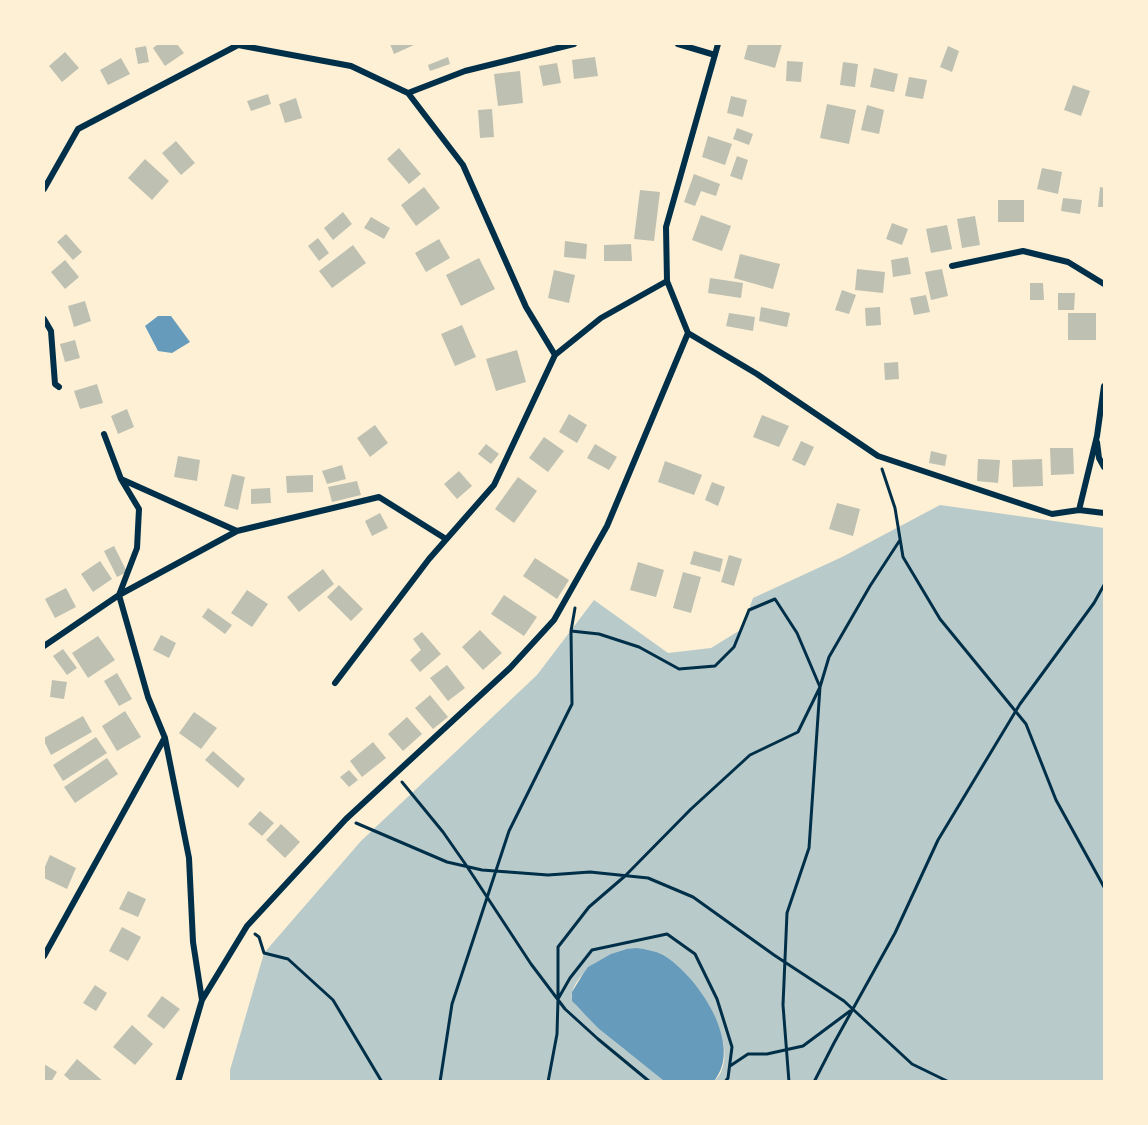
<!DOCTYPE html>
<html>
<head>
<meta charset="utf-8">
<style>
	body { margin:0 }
	#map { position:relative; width:1148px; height:1125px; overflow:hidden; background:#fdf0d5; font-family:Helvetica,sans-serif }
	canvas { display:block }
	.frame { position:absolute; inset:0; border:45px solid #fdf0d5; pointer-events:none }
</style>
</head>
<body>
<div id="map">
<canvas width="1148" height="1125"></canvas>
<div class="frame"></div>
</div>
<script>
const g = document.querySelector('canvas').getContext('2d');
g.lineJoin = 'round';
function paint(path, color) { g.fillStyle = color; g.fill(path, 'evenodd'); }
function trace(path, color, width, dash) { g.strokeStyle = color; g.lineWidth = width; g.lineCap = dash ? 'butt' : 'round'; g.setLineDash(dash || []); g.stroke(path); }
const green = new Path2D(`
	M940,505l164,23v553h-390c2,-2 4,-4 6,-7 21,-38 -34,-115 -72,-124 -9,-2 -42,10 -53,13 -9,6 -28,26 -22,38 2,5 9,10 13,13 23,25 52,45 78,67l-434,1v-12l34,-117 97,-112 176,-166 57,-75 74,53 43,-5 31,-19 11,-31 89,-41z`);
const water = new Path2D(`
	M158,316h13l19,26 -18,11 -14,-2 -13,-25z
	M636,948c10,1 19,3 27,7 34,20 82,90 51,126h-50l-66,-53 -26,-27v-9l11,-18 5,-7 23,-13 16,-5z`);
const building = new Path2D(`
	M158,44h19l7,9 -19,13 -12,-18z
	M390,44h23l1,1 -20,9z
	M748,44h34l-7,24 -31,-9z
	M146,46l3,16 -11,2 -3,-16z
	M948,46l11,5 -7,21 -12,-5z
	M65,52l14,16 -17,14 -13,-16z
	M448,57l2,7 -20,7 -2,-6z
	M595,57l3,19 -24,3 -2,-19z
	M121,58l9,16 -22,11 -8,-15z
	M787,61l16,1 -2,20 -15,-1z
	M843,62l15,2 -3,23 -15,-2z
	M557,63l4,20 -18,3 -4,-20z
	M874,68l24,6 -4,18 -24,-5z
	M520,71l3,32 -25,3 -4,-32z
	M909,77l18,3 -4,19 -18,-3z
	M1073,85l17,6 -9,25 -17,-6z
	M268,94l3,10 -20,7 -4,-10z
	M731,96l16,4 -4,17 -16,-4z
	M296,98l6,20 -17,5 -6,-19z
	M827,104l29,6 -7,34 -29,-6z
	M867,105l17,5 -5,24 -18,-4z
	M492,109l2,28 -14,1 -2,-28z
	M737,128l16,6 -4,11 -16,-6z
	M708,136l24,8 -7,21 -23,-8z
	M176,141l19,22 -14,12 -19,-22z
	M399,148l22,26 -12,10 -22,-25z
	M737,156l11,4 -6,20 -12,-4z
	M145,159l24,22 -17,19 -24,-22z
	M1042,168l20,4 -4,22 -21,-5z
	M694,174l26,10 -4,12 -15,-5 -6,15 -11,-4z
	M424,187l16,21 -24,18 -15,-21z
	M1100,187l4,1v19h-6z
	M640,190l20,2 -6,49 -20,-2z
	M1063,198l19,2 -2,14 -19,-3z
	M998,200h26v22h-26z
	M343,212l9,12 -19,16 -9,-12z
	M701,215l30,11 -9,25 -30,-11z
	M975,216l5,29 -18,3 -5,-29z
	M371,217l19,11 -6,11 -20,-11z
	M892,223l16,6 -6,16 -16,-6z
	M947,225l5,24 -21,4 -5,-24z
	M66,234l16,18 -9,8 -16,-18z
	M318,238l11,15 -10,8 -11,-15z
	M439,239l11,19 -24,14 -11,-19z
	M565,241l22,3 -1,15 -22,-2z
	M631,244l1,17h-28v-16z
	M353,245l13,18 -34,25 -13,-17z
	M740,254l40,10 -7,25 -39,-11z
	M908,257l3,17 -18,3 -2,-17z
	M479,258l16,31 -34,17 -15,-31z
	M65,260l14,17 -14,12 -14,-17z
	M857,269l28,3 -2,21 -28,-3z
	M942,269l6,27 -17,4 -6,-28z
	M554,270l21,5 -6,28 -21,-5z
	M710,278l33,5 -2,15 -33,-5z
	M1030,283h13l1,17h-14z
	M842,290l14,5 -7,19 -14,-4z
	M1058,293h17l-1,17h-16z
	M926,295l4,17 -16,3 -4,-17z
	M85,301l6,20 -17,6 -6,-21z
	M761,307l29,6 -3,14 -28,-6z
	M880,307l1,18 -15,1 -1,-18z
	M729,313l26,4 -2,14 -27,-5z
	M1068,313h28v27h-28z
	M462,325l14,32 -21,9 -14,-32z
	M75,340l5,18 -15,4 -5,-18z
	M517,350l9,32 -30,9 -10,-32z
	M898,362l1,17 -14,1 -1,-17z
	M97,384l6,19 -23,6 -6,-18z
	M127,409l7,18 -16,7 -7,-18z
	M569,414l18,11 -10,18 -18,-11z
	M762,415l27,11 -10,21 -26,-10z
	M375,425l13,18 -18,14 -13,-19z
	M544,437l20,14 -16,21 -19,-14z
	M801,441l13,6 -9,19 -13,-6z
	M486,444l13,10 -8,10 -13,-10z
	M595,444l22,13 -8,13 -22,-12z
	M1050,448h23l1,26 -23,1z
	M931,451l16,4 -2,11 -16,-3z
	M178,456l22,4 -3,21 -23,-4z
	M978,459l22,1 -2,23 -21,-2z
	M1042,459l1,27 -30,1 -1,-27z
	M665,461l37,14 -8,20 -36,-13z
	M342,465l4,14 -19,5 -5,-13z
	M459,471l13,15 -15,13 -13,-15z
	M232,474l13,3 -7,33 -14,-4z
	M313,475v17l-26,1 -1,-17z
	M518,477l19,14 -23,32 -19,-14z
	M357,481l4,14 -29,7 -4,-15z
	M712,482l13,5 -7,19 -13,-6z
	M270,488l1,15 -20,1v-15z
	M837,503l23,6 -7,27 -24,-7z
	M380,513l8,15 -16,8 -7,-15z
	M114,546l13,26 -10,5 -13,-26z
	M694,551l29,8 -3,13 -30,-8z
	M729,555l13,4 -8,27 -13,-4z
	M535,558l34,22 -12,19 -34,-23z
	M100,561l12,18 -19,13 -12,-18z
	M638,562l26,8 -8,27 -26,-7z
	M323,569l11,15 -35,28 -12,-15z
	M683,572l18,5 -10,36 -18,-5z
	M339,585l24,24 -12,12 -24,-24z
	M66,588l10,19 -21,11 -10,-19z
	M247,590l21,14 -16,23 -21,-14z
	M504,595l33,22 -13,19 -33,-22z
	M208,608l24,17 -7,9 -23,-17z
	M480,630l22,23 -19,17 -21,-23z
	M422,632l19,22 -21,18 -10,-12 11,-10 -8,-11z
	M161,635l15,8 -7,15 -16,-8z
	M98,636l17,24 -27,18 -16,-25z
	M63,649l14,19 -10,7 -14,-19z
	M447,665l18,23 -17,13 -18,-23z
	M117,673l15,26 -13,7 -15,-25z
	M52,680l15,2 -3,17 -14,-2z
	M430,695l18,22 -15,12 -18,-21z
	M125,711l16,26 -24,14 -15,-25z
	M194,712l23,16 -16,21 -22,-16z
	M83,716l9,16 -41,23 -7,-14v-3z
	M407,717l15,17 -19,17 -15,-17z
	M96,737l11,16 -44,28 -10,-16z
	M373,742l13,16 -24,19 -12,-16z
	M213,751l32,28 -7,9 -33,-28z
	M107,758l11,16 -43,29 -11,-16z
	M349,770l9,10 -9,7 -9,-10z
	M260,811l14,12 -12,13 -14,-12z
	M281,824l19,18 -15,16 -19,-18z
	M50,855l26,13 -9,21 -23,-11v-9z
	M128,891l18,8 -8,18 -19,-8z
	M122,927l19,10 -13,24 -19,-10z
	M95,985l12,8 -11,18 -13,-8z
	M162,996l18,13 -16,20 -17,-13z
	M132,1025l21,19 -18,21 -22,-18z
	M77,1059l27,23h-32l-8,-7z
	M44,1064l13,8 -6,10h-7z`);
const path = new Path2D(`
	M882,469l13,39 8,49 37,62 86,105 30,76 48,87
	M571,631l28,3 40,13 40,22 36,-3 19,-19 15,-37 26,-11 22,34 23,54 -11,161 -22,65 -4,92 6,77
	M402,782l41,50 23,33 65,99 34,45 33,30 52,43
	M356,823l91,39 35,8 66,5 42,-3 58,6 45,19 81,58 70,46 68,63 37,18
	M255,934l4,3 5,16 24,6 45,41 49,82
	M558,999v-52l31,-40 36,-31 66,-67 59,-54 48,-23 22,-45 9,-30 41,-71 30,-46
	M730,1066l18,-12h19l36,-8 47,-35
	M440,1082l12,-78 57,-173 63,-127 -1,-73 4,-23
	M548,1082l9,-48 1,-35 12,-21 22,-28 75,-16 28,20 22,45 15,48 -4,31 -3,4
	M814,1082l20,-39 61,-110 43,-93 82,-136 74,-101 10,-18`);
const minor = new Path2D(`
	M678,44l37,11
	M408,93l55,72 63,142 29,48
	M44,189l34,-60 160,-84 113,21 57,27 57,-22 109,-27
	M952,266l71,-15 45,11 36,22
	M44,319l7,12 4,53 4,3
	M688,333l69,41 121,82 174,58 27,-4 25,3
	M104,434l17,45 116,52
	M1097,442l2,16 5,9
	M1079,510l18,-74 7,-50
	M44,646l75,-51 18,-47 2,-39 -18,-30
	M335,683l94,-124 65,-74 61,-130 46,-37 66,-37
	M44,956l120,-217
	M202,1000l-9,-58 -4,-84 -24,-120 -17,-41 -29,-102 118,-64 142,-34 67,42
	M178,1082l24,-82 45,-74 99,-107 164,-151 44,-48 53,-94 81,-193 -21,-52 -1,-54 52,-183`);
paint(green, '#b9caca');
paint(water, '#669bbc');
paint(building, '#bec0b2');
trace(path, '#003049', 3);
trace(minor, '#003049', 6);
</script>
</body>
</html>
